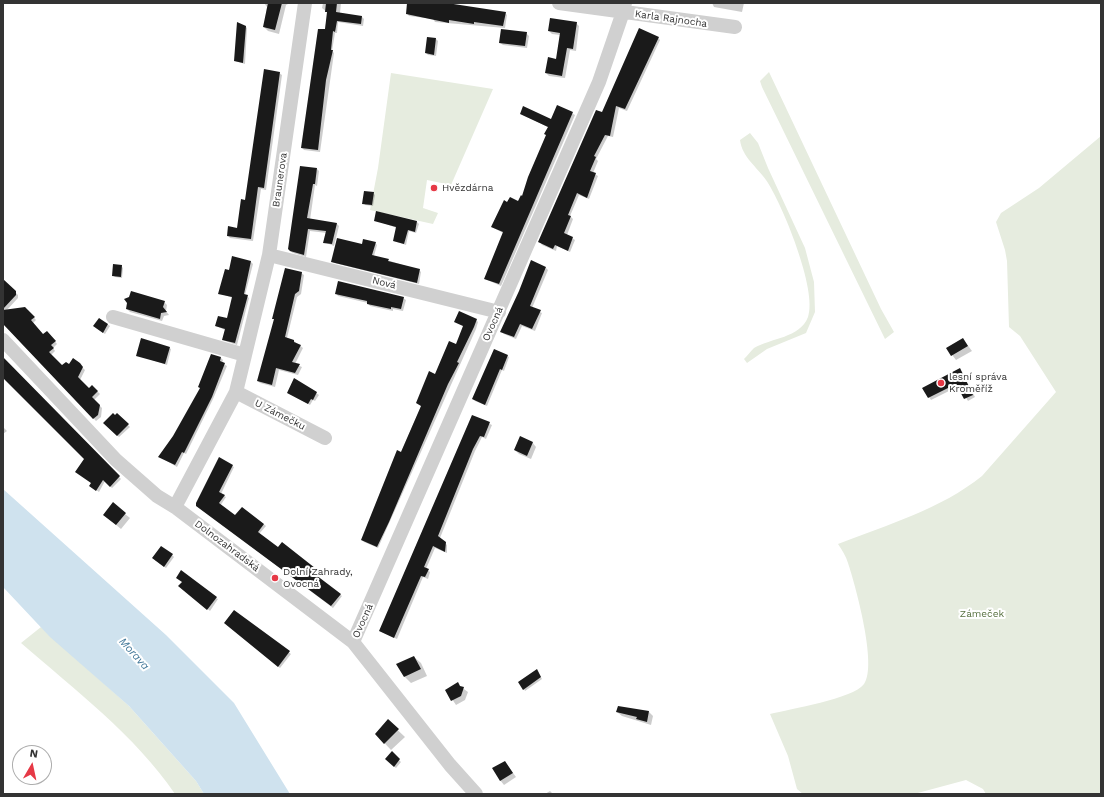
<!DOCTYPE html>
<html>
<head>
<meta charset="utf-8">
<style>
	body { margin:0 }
	#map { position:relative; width:1104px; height:797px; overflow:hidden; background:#fff; font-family:"Work Sans",sans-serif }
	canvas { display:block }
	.frame { position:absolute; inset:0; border:4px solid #333; pointer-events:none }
	.north { position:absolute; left:12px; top:745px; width:40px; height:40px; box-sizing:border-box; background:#fff; border:1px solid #adadad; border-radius:50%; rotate:9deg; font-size:11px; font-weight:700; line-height:16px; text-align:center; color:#333 }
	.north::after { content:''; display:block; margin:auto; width:14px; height:18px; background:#e63946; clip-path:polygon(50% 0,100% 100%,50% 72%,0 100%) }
</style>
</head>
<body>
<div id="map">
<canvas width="1104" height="797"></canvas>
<div class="frame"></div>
<div class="north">N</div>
</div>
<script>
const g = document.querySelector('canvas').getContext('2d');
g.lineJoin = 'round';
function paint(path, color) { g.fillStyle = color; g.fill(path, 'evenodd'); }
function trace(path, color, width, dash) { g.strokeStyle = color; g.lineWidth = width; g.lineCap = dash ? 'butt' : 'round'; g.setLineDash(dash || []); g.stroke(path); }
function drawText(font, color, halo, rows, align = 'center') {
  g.font = font + ' "Work Sans",sans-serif'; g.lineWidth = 4; g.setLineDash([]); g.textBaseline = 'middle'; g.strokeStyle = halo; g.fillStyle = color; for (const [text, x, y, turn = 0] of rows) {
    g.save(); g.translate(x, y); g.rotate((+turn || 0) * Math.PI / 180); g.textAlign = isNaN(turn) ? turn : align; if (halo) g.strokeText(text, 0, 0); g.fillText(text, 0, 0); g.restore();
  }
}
const green = new Path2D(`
	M769,72l112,237 13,23 -9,7 -123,-252 -2,-6z
	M391,73l102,16 -42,96 -24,-5 -4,28 15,5 -5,11 -63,-14 8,-42z
	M750,133l8,10 10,25 37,80 9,34 1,30 -9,21 -39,16 -20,14 -3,-4c3,-3 7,-8 10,-11 17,-10 46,-10 54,-31 10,-26 -26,-114 -42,-137 -9,-13 -24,-23 -26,-40z
	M1101,136v658h-115l-3,-5 -17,-9 -52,14h-111l-6,-5 -9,-33 -18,-42c20,-5 83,-15 94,-30 14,-18 -9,-100 -16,-121 -2,-7 -6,-13 -10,-19 49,-19 103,-35 144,-68l74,-84 -36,-56 -11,-9 -2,-66 -2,-11 -9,-28 5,-9 38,-25z
	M41,627l88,79 67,75 8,13h-29c-40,-59 -100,-104 -154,-151z`);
const water = new Path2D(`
	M3,489l163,146 68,68 56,91h-86l-8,-13 -67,-75 -79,-69 -47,-50z`);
const shadow = new Path2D(`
	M264,3h26l-4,2 -7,29 -11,-3 -4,-4 3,-20z
	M323,3h18l-1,10 22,4 2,2 -1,7 -25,-4 -1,11h-2l-3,18 2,2 -14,99 -16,-2 -2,-2 26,-135 -6,-5z
	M408,3h31l66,10 2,2 -2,13 -70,-6 -2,-3 -24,-3 -2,-3z
	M712,3h32l-2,9 -28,-5z
	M576,23l3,3 -3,25 -6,-1 -5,28 -16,-2 -3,-3 11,-13 3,-25 -8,-1 -3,-3z
	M245,26l2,2 -2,36 -10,-3z
	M526,33l3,3 -2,12 -24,-3 -3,-2z
	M658,38l2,2 -33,71 -8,-3 -6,29 -5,-1 -12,23 2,2 -5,12 5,3 -9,23 -10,-4 -9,21 3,3 -6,16 8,5 -5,12 -13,-6 -1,5 -14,-6 -2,-3 62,-129z
	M436,39l2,2 -2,15 -8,-1 -2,-2z
	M279,73l3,2 -16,115 -5,-1 -8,52 -23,-3 -2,-2 10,-7 8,-28z
	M558,106l17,9 -74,171 -16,-7 18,-46 -11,-6 16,-24h11l4,-6 24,-61 1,-9 -27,-13 30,6z
	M317,169l2,2 -2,15 -2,-1 -5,35 27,4 2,2 -5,20 -10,-4 3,-9 -17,-2 -4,26 -13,-4 -3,-2z
	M373,193l2,2 -2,11 -8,-1 -1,-2z
	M375,220l42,2 2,2 -3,9 -7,-2 -3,14 -12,-4 3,-13z
	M375,243l2,2 -3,11 45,14 2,2 -2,12 -85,-21 -2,-2 31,-16z
	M251,262l2,2 -8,31 4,3 -12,47 -12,-4 -2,-2 2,-9 -9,-4 12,-7 5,-21 -14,-5 11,-22z
	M121,266l2,2 -1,10 -7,-1 -2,-2z
	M546,268l2,2 -16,38 10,5 -7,18 -13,-5 -6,13 -12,-5 -3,-3z
	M301,273l3,2 -3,19 -4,3 -10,41 7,3 9,7 -8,16 7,3 -4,8 -19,-5 -4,17 -15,-4 -2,-2z
	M7,284l11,11v3l-12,13 19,-3 11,12 -3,3 10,12 6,-1 8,10 -4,4 2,3 -4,4 11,11h7l4,-7 12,11 -5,10 9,10 3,-4 8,8 -6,6 8,8 -1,9 -5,4 -93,-98v-36z
	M336,293l67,5 3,2 -3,11 -10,-2v2l-23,-5 -2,-3 -30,-7z
	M164,302l3,3 -1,6 3,4 -5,1 -2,5 -32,-9 -3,-3z
	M99,319l11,7 -5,8 -9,-6z
	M476,320l2,2 -2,7 -98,219 -14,-6 -2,-2 73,-165z
	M963,339l9,12 -16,9 -9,-12z
	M169,348l2,1 -4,16 -30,-10z
	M212,355l9,3 2,2 -1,3 5,3 -14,33 -27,55 -2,-1 -7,14 -17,-10 14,-20 27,-49z
	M507,356l2,1 -5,14 -2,-1 -15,36 -12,-5 -2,-2z
	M3,358l118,121 -9,9 -7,-7 -6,11 -7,-5 -7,-28 -82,-83z
	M960,369l15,28 -7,4 -9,-15 -28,14 -2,-3z
	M295,379l24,16 -4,6 -2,-1 -3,5 -20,-11z
	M117,414l13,13 -11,10 -15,-14z
	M473,416l19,9 -6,14 -4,-2 -7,14 -35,87 7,7v8l-12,-5 -9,21 4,3 -2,7 -5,-2 -26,62 -17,-8z
	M3,427l4,4 -4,3z
	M532,442l4,5 -5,12 -12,-5 -4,-4z
	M232,466l2,1 -13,27 5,3 -6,9 16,11 22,3 8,6 -7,8 19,15 36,19 2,2 -3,4 29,22 -9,12 -133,-100z
	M125,514l5,4 -9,11 -12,-10z
	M172,555l2,2 -8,11 -11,-8z
	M183,582l33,16 2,1 -8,12 -28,-24z
	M234,612l57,42 -11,14 -53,-43z
	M414,657l7,6 6,13 -16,7 -6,-6z
	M538,672l4,7 -17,12 -1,-2z
	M461,687l7,5 -3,8 -9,5 -10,-15z
	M618,707l31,5 4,4 -2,9 -29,-9 -5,-4z
	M388,721l17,16 -14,13 -15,-16z
	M392,753l9,9 -5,6 -10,-9z
	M505,762l11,15 -12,8 -4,-5z
	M550,791l3,3h-8z`);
const building = new Path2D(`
	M268,3h14l-7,27 -12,-3z
	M326,3h11l-1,9 26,4 -1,8 -24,-3 -2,11 -2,-1 -2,19h2l-7,30 -8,70 -17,-2 17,-119h7l2,-17h-2z
	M407,3h40l59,9 -3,14 -29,-4v2l-25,-4v3l-43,-9z
	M550,18l27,4 -4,27 -6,-1 -5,28 -17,-3 3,-16 8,2 4,-26 -12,-2z
	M237,22l9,4 -3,37 -9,-2z
	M639,28l20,9 -34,72 -9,-3 -6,30 -5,-1 -11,21 2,1 -6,14 6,2 -9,25 -10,-5 -9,22 3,1 -7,17 9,4 -5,14 -13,-6 -2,4 -15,-7 58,-132 6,2z
	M501,29l26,3 -2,14 -26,-3z
	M427,37l9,1 -2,17 -9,-2z
	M264,69l16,3 -16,116 -6,-1 -7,52 -24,-3 1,-10 9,2 4,-29 4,1z
	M557,105l16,7 -74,172 -15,-5 19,-47 -12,-5 13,-27 3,2 3,-5 8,4 3,-6 1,1 6,-19 18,-42 -2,-1 4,-7 -28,-13 3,-8 28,13z
	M300,166l17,2 -2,16h-2l-6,34 30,5 -5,21 -9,-1 3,-12 -18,-2 -4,26 -14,-4 -2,-2z
	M364,191l10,1 -2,13 -10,-1z
	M376,211l41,10 -2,11 -7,-2 -4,14 -11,-3 3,-14 -22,-6z
	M337,238l25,6 1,-5 13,3 -4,13 17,4 -1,2 32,8 -3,14 -86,-21z
	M232,256l19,5 -7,33 4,1 -13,48 -13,-3 3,-11 -10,-3 3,-10 9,2 5,-21 -14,-3 7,-25 4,1z
	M531,260l15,7 -16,39 11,4 -9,19 -12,-5 -6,13 -14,-5 19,-41z
	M113,264l9,1 -1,12 -9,-1z
	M285,268l17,4 -3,19 -4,3 -10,43 9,3v2l7,3 -9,17 8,2 -5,9 -19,-5 -4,17 -15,-4 17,-62h-2z
	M3,279l13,12v4l-13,14z
	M338,281l66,16 -3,12 -10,-2v2l-24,-5v-3l-32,-7z
	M131,291l34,10 -2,6 4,5 -6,1 -1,6 -34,-10 1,-6 -3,-4 5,-2z
	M25,307l10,10 -4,3 12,14 4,-3 9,10 -5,4 3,3 -5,4 13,13 4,-3 3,2 4,-6 7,5 3,4 -5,10 11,11 3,-3 6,6 -6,6 8,8 -2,10 -5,4 -90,-95v-14z
	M459,311l18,8 -3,8 -17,35 2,1 -11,21 -59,138 -12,25 -16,-7 36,-90 4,2 20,-46 -5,-3 13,-32 6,3 14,-33 7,3 7,-18 -9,-4z
	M99,318l9,6 -5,9 -10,-7z
	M141,338l29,9 -5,17 -29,-8z
	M963,338l5,8 -17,10 -5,-8z
	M494,349l14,6 -6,15 -2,-1 -15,36 -13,-6z
	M211,354l10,3 -1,4 5,2 -13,34 -28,56 -2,-1 -7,13 -17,-8 15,-21 27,-48 -2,-1z
	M3,357l117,119 -10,11 -7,-7 -7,11 -7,-5 2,-3 -16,-11 9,-13 -81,-81z
	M960,368l13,27 -9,4 -8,-15 -28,14 -6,-10z
	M294,378l23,14 -4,8 -2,-1 -3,5 -21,-11z
	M113,413l2,2 2,-2 12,11 -12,12 -14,-13z
	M472,415l18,7 -6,15 -4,-1 -7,13 -35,87 8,6 -1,10 -12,-6 -9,21 5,2 -4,8 -4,-1 -27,62 -15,-7z
	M520,436l13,6 -6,14 -13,-6z
	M219,457l14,8 -14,27 6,3 -6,8 16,12 7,-8 22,17 -6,8 20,15 4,-5 33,26 -3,4 29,22 -10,12 -135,-100v-3z
	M113,502l13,11 -10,12 -13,-10z
	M161,546l12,8 -9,13 -12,-9z
	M181,570l36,27 -10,13 -29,-24 4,-4 -6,-4z
	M234,610l56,41 -12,16 -54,-44z
	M414,656l7,13 -17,8 -8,-13z
	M537,669l4,8 -18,13 -5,-8z
	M458,682l2,4 4,1 -3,9 -10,5 -6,-11z
	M618,706l31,5 -2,11 -11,-3 1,-2 -21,-5z
	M388,719l11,10 -15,15 -9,-10z
	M392,751l8,8 -6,8 -9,-8z
	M505,761l8,12 -13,8 -8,-13z`);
const minor = new Path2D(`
	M559,3l176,24
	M269,255l230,57
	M113,317l132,38
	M3,340l113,120 41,36 18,11 178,135 97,123 26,29
	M236,392l89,46
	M175,507l61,-115 9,-37 24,-100 36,-252
	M353,642l246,-560 24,-70 2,-9`);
const markers = [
	[434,188,4,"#e63946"],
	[941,383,4,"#e63946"],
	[275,578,4,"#e63946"]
];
const streetNames = [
	["Karla Rajnocha",671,19,8],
	["Braunerova",280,180,-82],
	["Nová",384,283,14],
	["Ovocná",493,324,-66],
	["U Zámečku",280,415,27],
	["Dolnozahradská",227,546,37],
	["Ovocná",363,621,-66]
];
const poiNames = [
	["Hvězdárna",442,188],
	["lesní správa",949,377],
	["Kroměříž",949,389],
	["Dolní Zahrady,",283,572],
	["Ovocná",283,584]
];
const parkNames = [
	["Zámeček",982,614]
];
const waterNames = [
	["Morava",134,654,48]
];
paint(green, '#e6ecdf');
paint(water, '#cfe2ee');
paint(shadow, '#0003');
paint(building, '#1a1a1a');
trace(minor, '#d0d0d0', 14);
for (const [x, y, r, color] of markers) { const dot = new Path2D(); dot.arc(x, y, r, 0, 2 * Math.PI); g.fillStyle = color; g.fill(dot); trace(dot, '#fff', 1.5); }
drawText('10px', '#333', '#fff', streetNames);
drawText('10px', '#333', '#fff', poiNames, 'left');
drawText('10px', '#56703f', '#fff', parkNames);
drawText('italic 11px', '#3f7597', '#fff', waterNames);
</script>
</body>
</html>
